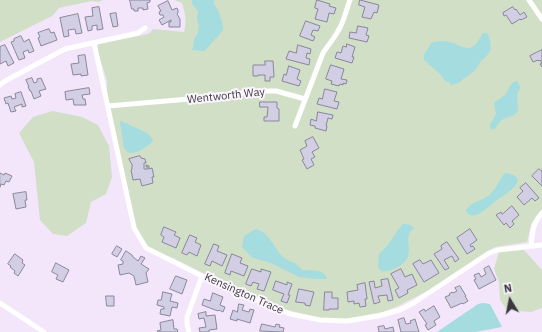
<!DOCTYPE html>
<html>
<head>
<meta charset="utf-8">
<style>
	body { margin:0 }
	#map { position:relative; width:542px; height:332px; overflow:hidden; background:#f3e5fa; font-family:"IBM Plex Sans",sans-serif }
	canvas { display:block }
	.north { position:absolute; left:490px; top:280px; width:40px; height:40px; -webkit-text-stroke:3px #fbf6fe; paint-order:stroke; rotate:350deg; font-size:11px; font-weight:700; line-height:16px; text-align:center; color:#3c373f }
	.north::after { content:''; display:block; margin:auto; width:14px; height:18px; background:#3c373f; clip-path:polygon(50% 0,100% 100%,50% 72%,0 100%) }
</style>
</head>
<body>
<div id="map">
<canvas width="542" height="332"></canvas>
<div class="north">N</div>
</div>
<script>
const g = document.querySelector('canvas').getContext('2d');
g.lineJoin = 'round';
function paint(path, color) { g.fillStyle = color; g.fill(path, 'evenodd'); }
function trace(path, color, width, dash) { g.strokeStyle = color; g.lineWidth = width; g.lineCap = dash ? 'butt' : 'round'; g.setLineDash(dash || []); g.stroke(path); }
function drawText(font, color, halo, rows, align = 'center') {
  g.font = font + ' "IBM Plex Sans",sans-serif'; g.lineWidth = 4; g.setLineDash([]); g.textBaseline = 'middle'; g.strokeStyle = halo; g.fillStyle = color; for (const [text, x, y, turn = 0] of rows) {
    g.save(); g.translate(x, y); g.rotate((+turn || 0) * Math.PI / 180); g.textAlign = isNaN(turn) ? turn : align; if (halo) g.strokeText(text, 0, 0); g.fillText(text, 0, 0); g.restore();
  }
}
const green = new Path2D(`
	M0,0h103l-4,2 -7,-1 -33,7 -7,8 -52,26z
	M174,0h368v209l-11,15 -4,18 -32,5 -11,7 -53,35 -33,17 -15,6 -38,7 -24,-1 -34,-8 -80,-35 -34,-17 -27,-10 -9,-20 -30,-130v-17l-10,-32 1,-5 46,-9 6,-2 3,-4 31,3c3,-10 1,-20 -2,-29z
	M53,111l29,6 16,8 11,21 3,31 -6,17 -15,8 -5,21 -19,13 -14,-2 -13,-14 -6,-58 -15,-29 14,-16z
	M524,250l18,20v38l-11,4 -24,-2 -7,-10 -1,-18 -5,-13 5,-17z`);
const water = new Path2D(`
	M192,0h22v4c5,6 9,18 9,26l-6,7v2l-1,-1c-4,4 -7,9 -12,13l-12,-1c3,-5 0,-11 5,-15l2,-9 -2,-7 1,-8 -6,-7z
	M483,33h4c3,5 6,16 1,21 -2,3 -5,5 -7,7 -3,4 -3,7 -7,10 -5,5 -11,7 -15,12l-8,2 -2,-3h-3l-6,-8 -16,-14v-5l7,-12c6,-2 13,-3 19,-1 9,2 18,11 26,2 3,-3 4,-7 7,-11z
	M516,81l2,1 2,6c-6,9 0,17 -3,24 -2,4 -8,4 -11,6 -6,2 -8,6 -11,11h-3l-2,-2v-2l6,-11 -2,-11 11,-8 7,-12z
	M121,121l26,12 5,5 1,3c-7,6 -22,19 -29,7l-4,-25z
	M506,173c27,5 0,21 -9,27 -5,4 -15,13 -21,15 -5,1 -8,0 -10,-5 5,-8 15,-9 22,-14 6,-4 11,-14 15,-21z
	M403,224c5,-1 7,1 11,4 -15,11 7,28 -18,40 -5,2 -10,4 -15,3l-3,-4 1,-13 9,-9 10,-15z
	M256,229c14,4 17,18 26,27 4,4 9,5 14,8 2,2 4,4 7,6 9,1 19,-2 24,8l-1,1h-9l-18,-2 -28,-14 -18,-5 -11,-11 2,-11 10,-6z
	M483,303l7,1 12,23 -27,5h-38l41,-28z`);
const building = new Path2D(`
	M130,0h20v2l-3,1 1,6 -5,1v-2h-5v3h-4v-2h-2z
	M317,0l13,4 -1,2 7,2 -2,6 -5,-1 -2,9 -12,-3 3,-10 -3,-1z
	M360,0l19,5 -2,8 -3,-1 -3,7 -9,-2 3,-10 -6,-2z
	M168,1l4,9 5,-2 1,2v3l-1,1 3,5v8h-11v-5h2v-2l-9,5 -3,-5 5,-3 -1,-2h-3l-1,-3 2,-1 -3,-5z
	M99,7l4,22 -6,1v-5l-5,1v4l-4,1 -3,-14 8,-1 -1,-8z
	M513,7l2,3 1,-1 4,6 4,-3 3,5 -6,3 -1,-1 -8,5 -6,-9 -2,1 -1,-3z
	M116,13l2,13 -5,1 -3,-13z
	M78,14l4,19 -6,1 -1,-5 -7,1 1,6 -5,1 -4,-19z
	M306,21l14,5 -2,5 -5,-1 -2,5 4,2 -2,4 -13,-5z
	M358,26l10,2 -2,7 3,1 -2,6 -18,-4 1,-6 6,1z
	M49,29l2,4 3,-1 3,8 -16,6 -3,-8 2,-1 -2,-4z
	M21,36l3,6 5,-3 5,12 -5,2 -1,-3 -5,2 2,6 -6,2 -8,-18 3,-1v-2z
	M347,44l8,3 -3,10h2l-2,6 -17,-5 2,-6 4,1 2,-7 3,1z
	M5,45l9,18 -6,3 -2,-5 -6,3v-17z
	M298,45l13,4 -1,5 -3,-1 -1,5 4,1 -1,6 -23,-6 3,-8 7,2z
	M542,50v17l-2,-3 2,-1 -2,-3 -1,1 -1,-1 -5,2 -3,-6z
	M85,55l3,20 -7,1v-2l-8,1 -2,-11 8,-1 -1,-7z
	M265,61h8l1,16h-4v4h-5v-6h-7v1h-5v-11h12z
	M331,65l13,4 -3,10 6,1 -1,4 -3,-1v2l-3,-1 -1,2 -8,-2 1,-3 -6,-2z
	M289,66l11,4 -3,9 4,2 -2,5 -17,-5 2,-7 2,1z
	M32,78l2,5 3,-1v-3l4,-1 5,11 -7,2 2,5 -7,3 -3,-8h-1l-2,-4h1l-3,-7z
	M89,88l1,6 -8,1 1,4h2l1,6h-12l-1,-6 -7,1 -1,-8z
	M325,89l12,3 -3,9 5,1 -2,7 -20,-5 2,-6 3,1z
	M21,92l5,14 -4,1v-3l-8,3 2,4 -5,1 -3,-9 -2,1 -2,-6 7,-2 1,3 4,-1 -1,-4z
	M260,102h17v6l2,1v12h-15v-4h3l1,-10h-8z
	M318,112l15,3 -1,4 -4,-1 -2,8h1l-1,5 -11,-3v-2l-5,-1 1,-6 5,2z
	M313,137l6,11 -7,4 3,5 -4,2 3,6 -7,4 -5,-9 2,-1 -4,-9 7,-4 -2,-5z
	M140,156l1,2 4,1 1,4h-2v6h4v-2h-2v-2l3,1v3l3,-1 2,9h-2l1,6 -11,3 -2,-7 -7,1 -2,-10 1,-1v-5l-1,-1 -2,-4z
	M539,169l3,2v15l-10,-10z
	M0,173l4,2 1,-2 7,3 -3,6 -3,-1 -2,4 -3,-1 -1,3z
	M526,183l13,15 -4,3 -3,-3 -8,7 -7,-8 6,-6 -3,-3z
	M26,192l1,8h-2l1,7 -10,2 -3,-15z
	M512,206l7,9 -7,6 2,3 -4,4 -4,-5 -2,2 -8,-10 5,-3 1,2z
	M164,227l12,5 -2,3 6,3 -4,10 -14,-6 2,-5 -3,-2z
	M470,229l7,11 -7,5 1,2 2,-1 2,3 -8,5 -10,-16z
	M190,235l7,3 -2,4 6,3 -4,11 -8,-4 -2,3 -5,-2z
	M447,242l12,17 -4,3 -3,-6 -8,4 5,8 -4,2 -11,-16 8,-5 -1,-3z
	M214,244l5,2 -2,5 10,4 -5,11 -10,-5 -2,5 -5,-2z
	M117,246l5,3 -5,8 -5,-3z
	M126,251l6,4 1,2 5,4 3,-5 4,2 -4,6 8,5 -3,4 2,9 -12,3 -2,-9 -5,-3 -9,2 -2,-10 5,-1v-3l-2,-1z
	M15,254l8,6 -1,3 3,2 -7,11 -4,-3 1,-2 -5,-4 1,-1 -3,-2z
	M232,254l10,4 -2,5 8,3 -4,10 -13,-5 -1,4 -5,-2z
	M420,260l3,4 8,-4 8,13 -15,9 -11,-18z
	M56,263l13,7 -6,12 -7,-3 2,-4 -6,-3z
	M489,266l7,14 -17,9 -5,-9 2,-1 -2,-4 5,-2 2,4 5,-3 -2,-5z
	M252,269l9,3v-3l10,3 -7,19 -7,-2 2,-5 -6,-2 -2,4 -5,-2z
	M401,269l4,8 7,-3 5,11 -10,5 1,3 -9,5 -4,-8 4,-2 -8,-14z
	M176,276l11,4 -5,14 -12,-5z
	M388,279l5,21 -5,1 -1,-6 -9,1 2,6 -6,2 -5,-22 5,-1 1,7 7,-2 -1,-6z
	M276,281l11,4v-3l5,2 -4,11h2l-3,8 -6,-2 3,-7 -11,-4z
	M365,283l2,16h-2l1,7 -6,1 -1,-4 -5,1v-3l-6,1 -1,-10 11,-2 -1,-5z
	M460,286l6,10h-1l3,5 -5,3 -1,-1 -11,5 -6,-11 5,-2 -1,-1 3,-2 1,1 4,-2 -2,-3z
	M299,289l15,3 -4,14 -5,-1v-2l-9,-1z
	M163,292l9,2 -2,7 8,2 -1,5 -5,-1 -2,9 -10,-2 1,-5h3v-2l-7,-2 1,-5h3z
	M325,292h7v6h6v11h-9v1h-5z
	M213,293l10,4 -3,8 5,2 -2,5 -4,-2 -1,1 -16,-6 2,-6 6,2z
	M106,296h8v10h-7z
	M239,304l5,1 -2,5 7,2 1,-3 4,1 -4,13 -13,-4v2l-7,-2 3,-9 4,2z
	M434,306l6,11 -6,4 2,4 -8,5 -3,-5 2,-1 -8,-12 5,-3 1,2z
	M206,312v4l9,-1 2,14 -8,1v2h-9l-1,-4 7,-1 -2,-9 -5,1 -1,-5z
	M404,318l2,6 5,-1 -1,-2 5,-2 4,13h-18l-3,-12z
	M173,320l1,9h3l1,3h-20l-1,-1 4,-1 -1,-7z
	M262,324l13,3 1,-3 4,1 -1,2 5,1 -1,4 -23,-1z
	M384,326l1,3 8,-2 1,5h-15l-1,-5z`);
const minor = new Path2D(`
	M529,0l13,19
	M94,43l40,185 12,20 56,28 88,38 30,6 27,1 31,-5 22,-6 15,-8 74,-49 9,-3 44,-5
	M0,85l5,-4 60,-32 73,-16 7,-5
	M108,106l81,-7 18,-3 59,-5h10l29,8
	M295,126l28,-73c5,-8 11,-14 15,-22 6,-9 8,-21 12,-31
	M531,246c2,-14 1,-22 11,-33
	M0,303l44,29
	M189,332l-2,-8v-7l15,-41`);
const streetNames = [
	["Wentworth Way",226,96,-6],
	["Kensington Trace",244,294,24]
];
paint(green, '#d0dfc6');
paint(water, '#a4dcdf');
paint(building, '#d2cfe5');
trace(building, '#8a879c', 1);
trace(minor, '#fff', 5);
drawText('11px', '#3c373f', '#fbf6fe', streetNames);
</script>
</body>
</html>
